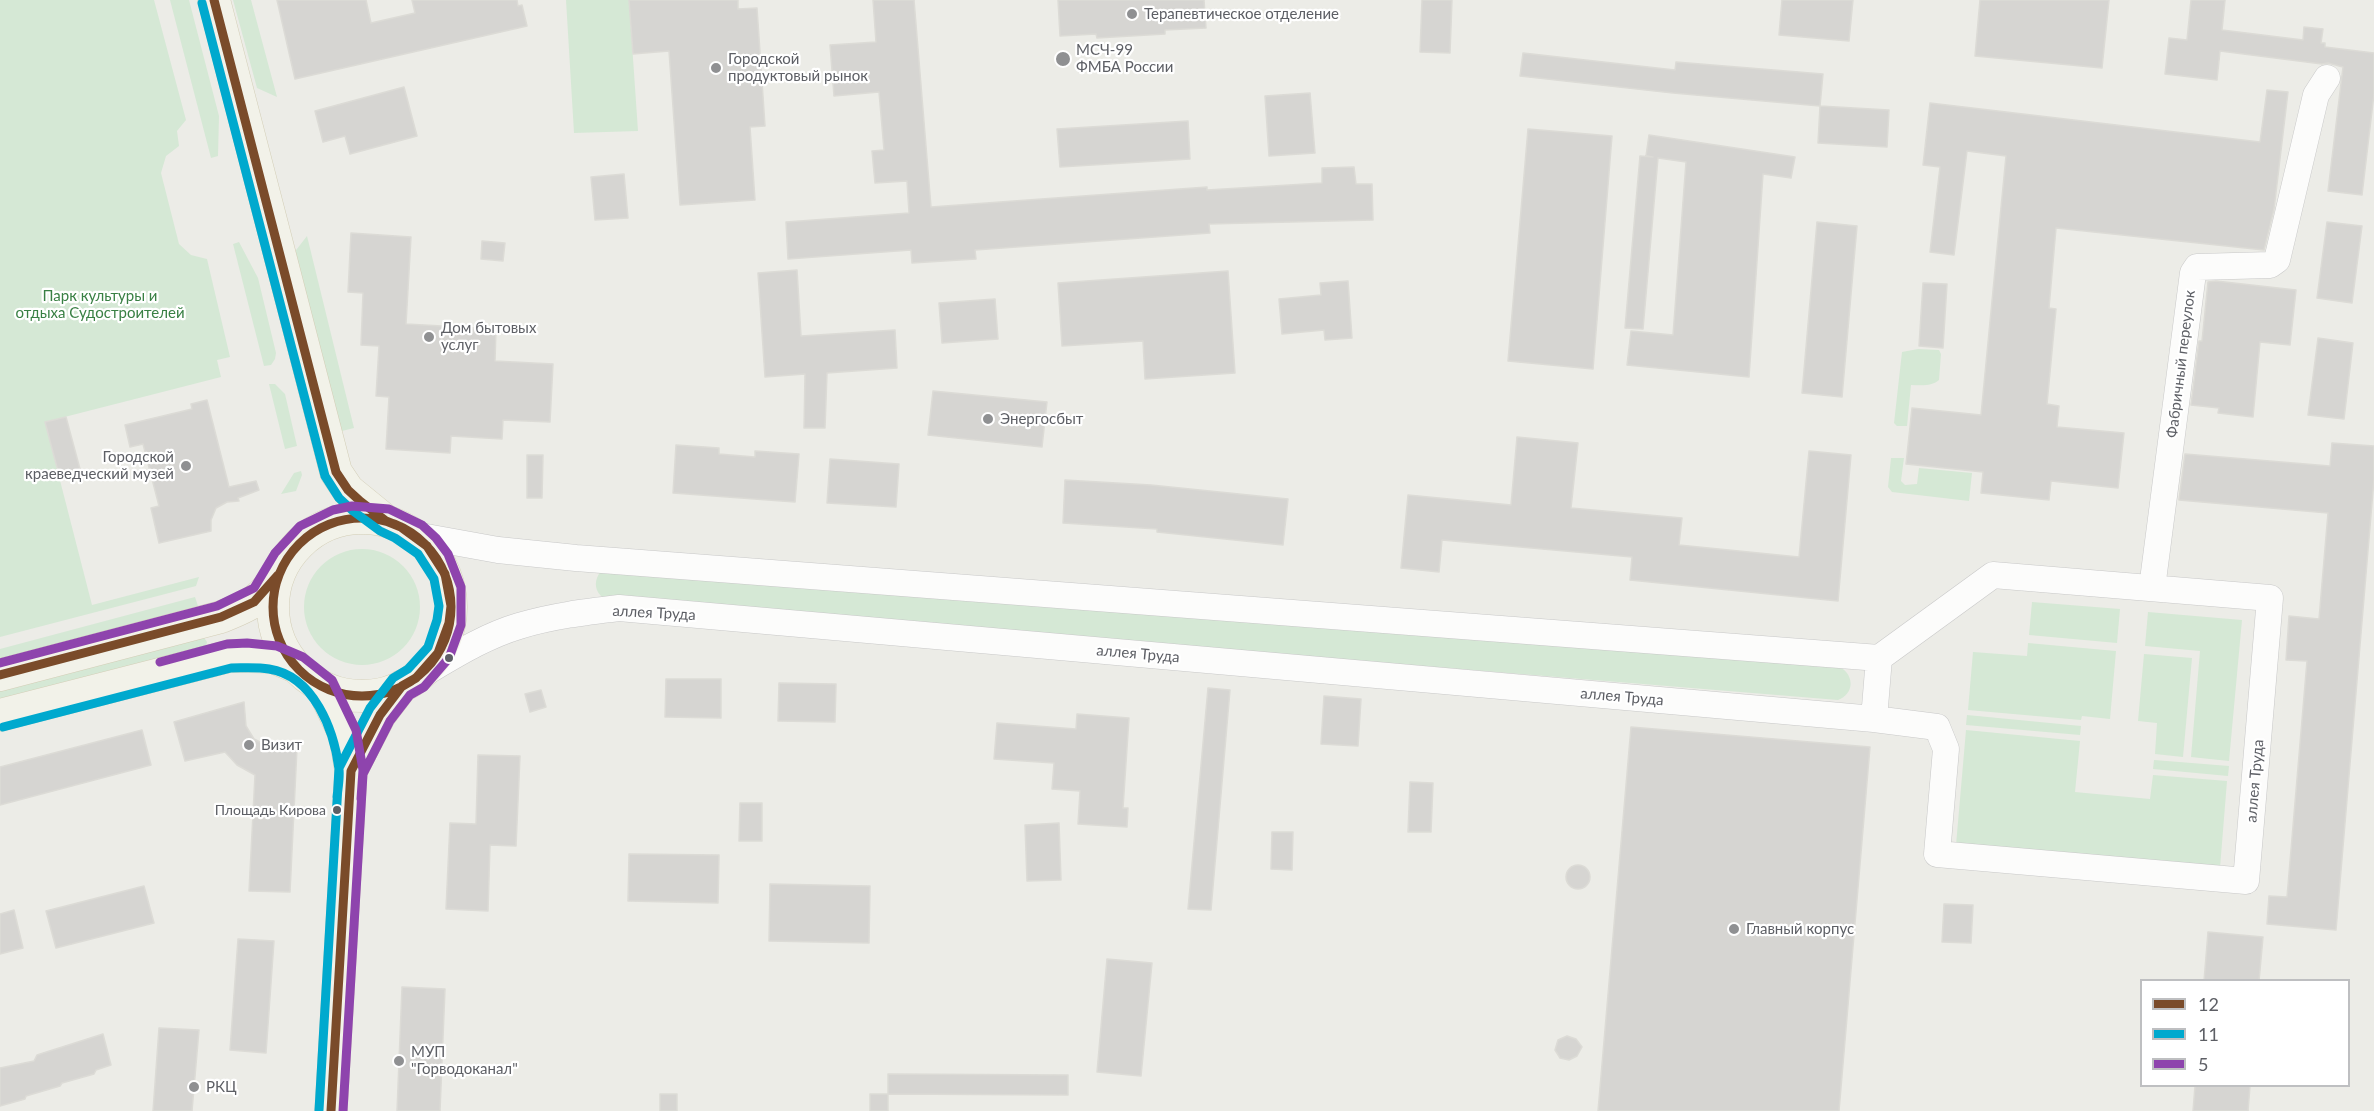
<!DOCTYPE html>
<html>
<head>
<meta charset="utf-8">
<style>
	body { margin:0 }
	#map { position:relative; width:2374px; height:1111px; overflow:hidden; background:#ecece7; font-family:Lato,sans-serif }
	canvas { display:block }
	.legend { position:absolute; left:2140px; top:979px; width:210px; height:108px; box-sizing:border-box; background:#fff; border:2px solid #bebfc1; margin:0; padding:8px 10px; list-style:none; font-size:18px; color:#5d5f65 }
	.legend li { display:flex; align-items:center; gap:12px; height:30px }
	.legend b { width:30px; border:2px solid #bebfc1 }
</style>
</head>
<body>
<div id="map">
<canvas width="2374" height="1111"></canvas>
<ul class="legend">
<li><b style="height:8px;background:#7a4b2a"></b>12</li>
<li><b style="height:8px;background:#00a9ce"></b>11</li>
<li><b style="height:8px;background:#8e44ad"></b>5</li>
</ul>
</div>
<script>
const g = document.querySelector('canvas').getContext('2d');
g.lineJoin = 'round';
function paint(path, color) { g.fillStyle = color; g.fill(path, 'evenodd'); }
function trace(path, color, width, dash) { g.strokeStyle = color; g.lineWidth = width; g.lineCap = dash ? 'butt' : 'round'; g.setLineDash(dash || []); g.stroke(path); }
function drawText(font, color, halo, rows, align = 'center') {
  g.font = font + ' Lato,sans-serif'; g.lineWidth = 4.5; g.setLineDash([]); g.textBaseline = 'middle'; g.strokeStyle = halo; g.fillStyle = color; for (const [text, x, y, turn = 0] of rows) {
    g.save(); g.translate(x, y); g.rotate((+turn || 0) * Math.PI / 180); g.textAlign = isNaN(turn) ? turn : align; if (halo) g.strokeText(text, 0, 0); g.fillText(text, 0, 0); g.restore();
  }
}
const green = new Path2D(`
	M0,0h154l32,120 -9,11 2,15 -13,10 -5,17 18,71 12,11 16,4 23,98 -13,3 4,17 -176,45 47,183 107,-28 -3,9 -196,51z
	M170,0h19l30,116 -1,40 -7,2z
	M233,0h18l26,97 -20,-9z
	M566,0h63l9,131 -64,2z
	M307,236l47,192 -16,4 -45,-178z
	M239,242l19,36 18,75 -1,6 -4,6 -7,1 -31,-122z
	M1918,349l21,1 2,4 -2,26c-8,7 -19,5 -28,5l-4,41h-10l-3,-3 8,-71z
	M269,384h6l10,10 12,52 -12,3z
	M1891,458h13l-3,23 4,4 12,-1 2,-16 53,5 -3,28 -77,-9 -4,-5z
	M301,471l1,4 -6,16 -15,3 13,-21z
	M304 607a58 58 0 1 1 116 0a58 58 0 1 1-116 0Z
	M602,570l1238,97c15,9 14,27 -2,33l-1233,-101c-11,-7 -12,-19 -3,-29z
	M195,597l3,9 -198,53v-10z
	M2032,602l88,7 -3,34 -88,-8z
	M2148,612l94,8 -13,141 -38,-4 9,-106 -55,-5z
	M203,636l4,6 -1,6 -206,56v-17z
	M2028,643l88,8 -6,68 -28,-3 -1,4 -113,-10 5,-58 54,4z
	M2144,654l48,4 -9,99 -28,-3 2,-31 -19,-2z
	M1967,715l114,11 -1,9 -114,-10z
	M1966,730l114,11 -5,51 75,7 3,-24 74,6 -7,87 -264,-23z
	M2154,760l75,6 -1,10 -75,-7z`);
const building = new Path2D(`
	M277,0h89l5,23 44,-10 -3,-13h105l1,6 4,-1 5,21 -232,53z
	M629,0h109v9l19,-1 8,118 -15,1 5,73 -75,5 -11,-154 -36,3z
	M873,0h41l17,207 276,-20v3l115,-7v-15l32,-1 2,17h16l1,36 -164,4 1,9 -235,17 1,9 -64,4 -1,-13 -123,9 -2,-37 123,-9 -2,-32 -32,2 -3,-32 12,-1 -5,-58 -45,4 -4,-51 46,-3z
	M1058,0h146l2,28 -41,2v4l-68,4 -1,-4 -36,2z
	M1422,0h30l-2,53 -30,-1z
	M1782,0h71l-4,41 -70,-6z
	M1980,0h129l-7,68 -127,-12z
	M2191,0h34l-3,30 81,10 1,-13 19,2 -2,14h4v4l49,6v41l-12,101 -34,-4 15,-124 -15,-4 -6,1 -102,-13 -3,29 -52,-6 4,-36 18,2z
	M1523,53l152,17 1,-8 147,12 -3,32 -147,-13 -153,-17z
	M404,87l13,49 -67,18 -5,-18 -22,6 -8,-31z
	M2267,90l21,2 -14,117 -10,41 -208,-22 -7,80 7,1 -9,95 12,2 -2,21 67,6 -6,55 -67,-7 -2,19 -68,-7 2,-21 -77,-8 6,-56 69,7 25,-259 -39,-5 -13,104 -24,-3 10,-85 -17,-2 7,-62 330,39z
	M1310,93l5,60 -46,3 -4,-60z
	M1820,106l69,4 -2,37 -69,-4z
	M1188,121l2,38 -130,8 -3,-38z
	M1528,129l84,7 -19,233 -85,-8z
	M1649,135l146,22 -4,21 -28,-4 -14,203 -122,-12 4,-34 42,4 13,-173 -28,-4 -15,171 -18,-1 15,-172 13,1 -7,-1z
	M624,174l4,44 -33,2 -4,-43z
	M1817,222l40,4 -15,171 -40,-4z
	M2327,222l35,4 -10,77 -35,-5z
	M351,233l60,4 -5,87 90,5 -1,32 58,3 -3,58 -47,-2 -1,19 -51,-3 -1,17 -64,-4 3,-52 -13,-1 3,-50 -18,-1 2,-52 -15,-1z
	M482,241l23,2 -2,18 -22,-2z
	M797,270l4,66 94,-6 2,38 -70,5 -2,55h-21l1,-54 -40,3 -7,-104z
	M1228,271l7,102 -90,6 -2,-38 -81,5 -4,-63z
	M1348,281l4,57 -27,2 -1,-10 -42,4 -3,-35 42,-4 -1,-12z
	M2216,281l80,9 -6,55 -30,-3 -7,75 -35,-4 1,-5 -28,-3 8,-64h3l6,-59z
	M1923,283l24,1 -4,64 -24,-2z
	M995,299l3,40 -56,4 -3,-40z
	M2318,338l35,5 -9,76 -36,-4z
	M933,391l114,11 -5,45 -114,-12z
	M207,400l22,87 27,-6 3,9 -21,8 1,3 -12,1 -11,6 -5,12v11l-52,12 -8,-35 8,-2 -16,-62 -13,3 -5,-22 67,-16 -1,-5z
	M66,417l14,52 -21,6 -14,-53z
	M1517,437l61,6 -7,65 111,10 -3,27 120,12 10,-106 42,4 -13,146 -208,-21 2,-23 -190,-17 -3,32 -38,-4 7,-73 103,10z
	M2332,443l42,3v33l-38,451 -69,-6 2,-28 18,1 20,-236 -21,-1 3,-44 30,3 9,-106 -149,-13 6,-46 145,12z
	M676,445l43,3v6l36,3v-6l44,3 -4,48 -122,-9z
	M527,455h16l-1,43h-15z
	M830,459l69,5 -3,43 -69,-4z
	M1065,480l86,5 137,14 -5,46 -126,-13v-3l-94,-6z
	M666,679h55v39l-56,-1z
	M779,683l57,1 -1,38 -57,-1z
	M1208,688l22,2 -19,220 -23,-1z
	M541,690l5,17 -16,5 -5,-18z
	M1324,696l37,3 -3,47 -37,-2z
	M244,702l2,24 8,13 14,7 29,2 -7,144 -41,-1 6,-116 -18,-10 -12,-13 -40,9 -11,-39z
	M1077,714l52,4 -6,90h5l-1,19 -49,-3 2,-33 -28,-2 2,-26 -60,-4 3,-36 79,6z
	M1631,727l239,20 -31,364h-241z
	M142,730l9,35 -151,40v-38z
	M478,755l42,1 -4,90 -26,-1 -2,66 -42,-2 4,-86 26,1z
	M1410,782l23,1 -2,49h-23z
	M740,803h22v38h-23z
	M1059,823l2,57 -34,1 -2,-56z
	M1272,832h21l-1,38 -21,-1z
	M629,854l90,1 -1,48 -90,-2z
	M1566 877a12 12 0 1 1 24 0a12 12 0 1 1-24 0Z
	M770,884l100,2 -1,57 -100,-2z
	M144,886l10,37 -98,25 -10,-37z
	M1944,904l29,1 -2,38 -29,-1z
	M14,910l9,38 -23,6v-40z
	M2208,932l55,5 -4,44h-55z
	M238,939l36,2 -8,112 -36,-3z
	M1107,959l45,4 -11,113 -44,-4z
	M402,987l43,2 -5,122h-43z
	M159,1028l40,2 -7,81h-39z
	M103,1034l8,31 -15,5 -2,4 -32,9 -2,3 -34,10 -1,3 -25,7v-38l34,-7 3,-6z
	M1567,1036l9,3 6,8 -5,9 -8,4 -9,-2 -5,-8 3,-10z
	M888,1074l180,1v20l-180,-1z
	M2195,1086h55l-2,25h-55z
	M660,1094h17v17h-17z
	M870,1094h18v17h-18z`);
const minor = new Path2D(`
	M415,535l83,15 78,8 1303,100 114,-83 277,23 -24,283 -309,-27 9,-105 -9,-22 -63,-8 -1255,-111c-34,4 -67,8 -100,18 -37,11 -70,33 -103,52
	M2152,588l41,-315 4,-6 73,-2 7,-5 39,-165 11,-17
	M1874,719l5,-61`);
const major = new Path2D(`
	M214,0l122,472 12,18 38,31
	M273 607a89 89 0 1 1 178 0a89 89 0 1 1-178 0Z
	M0,675l221,-58c30,-12 38,-15 57,-42
	M322,687l23,48 6,36 -20,340
	M0,715l230,-59 43,1 23,10
	M351,771l29,-56 22,-29`);
const bus1 = new Path2D(`
	M214,0l122,472 12,18 12,11 26,20 15,6 26,19 18,28 6,32 -2,17 -11,30 -22,25 -14,8 -22,29 -29,56 -20,340
	M273 607a89 89 0 1 1 178 0a89 89 0 1 1-178 0Z
	M0,675l221,-58 33,-15 24,-27`);
const bus2 = new Path2D(`
	M202,3l123,473 14,22 14,13 27,20 15,7 23,16 16,25 5,27 -2,14 -9,27 -20,22 -15,9 -23,30 -31,60 -20,342
	M3,727l228,-59c13,0 26,-1 38,1 45,7 65,61 70,100 1,9 -1,19 -2,28`);
const bus3 = new Path2D(`
	M160,662l67,-18 20,-1 30,3 26,11 29,23 24,50 7,40 -2,29
	M0,663l217,-57 37,-18 21,-35 25,-27 33,-16 19,-4 37,3 33,16 14,13 12,16 13,33v38l-12,33 -25,29 -14,8 -20,26 -27,53 -20,337`);
const markers = [
	[1132,14,6,"#8f9092"],
	[1063,59,8,"#8f9092"],
	[716,68,6,"#8f9092"],
	[429,337,6,"#8f9092"],
	[988,419,6,"#8f9092"],
	[186,466,6,"#8f9092"],
	[449,658,5,"#5d5f65"],
	[249,745,6,"#8f9092"],
	[337,810,5,"#5d5f65"],
	[1734,929,6,"#8f9092"],
	[399,1061,6,"#8f9092"],
	[194,1087,6,"#8f9092"]
];
const busNames = [
	["Площадь Кирова",326,810]
];
const poiNames = [
	["Терапевтическое отделение",1144,14],
	["МСЧ-99",1076,50],
	["ФМБА России",1076,67],
	["Городской",728,59],
	["продуктовый рынок",728,76],
	["Дом бытовых",441,328],
	["услуг",441,345],
	["Энергосбыт",1000,419],
	["Городской",174,457,"right"],
	["краеведческий музей",174,474,"right"],
	["Визит",261,745],
	["Главный корпус",1746,929],
	["МУП",411,1052],
	["\"Горводоканал\"",411,1069],
	["РКЦ",206,1087]
];
const parkNames = [
	["Парк культуры и",100,296],
	["отдыха Судостроителей",100,313]
];
const streetNames = [
	["Фабричный переулок",2181,364,-83],
	["аллея Труда",654,613,3],
	["аллея Труда",1138,654,5],
	["аллея Труда",1622,697,5],
	["аллея Труда",2255,781,-85]
];
paint(green, '#d5e8d5');
paint(building, '#d6d5d2');
trace(building, '#dcdbd6', 1.5);
trace(minor, '#c8c8c8', 27);
trace(major, '#d3ceb7', 33);
trace(minor, '#fcfcfb', 26);
trace(major, '#f2f2e9', 32);
trace(bus1, '#7a4b2a', 9);
trace(bus2, '#00a9ce', 9);
trace(bus3, '#8e44ad', 9);
for (const [x, y, r, color] of markers) { const dot = new Path2D(); dot.arc(x, y, r, 0, 2 * Math.PI); g.fillStyle = color; g.fill(dot); trace(dot, '#fff', 2); }
drawText('14px', '#5d5f65', '#fff', busNames, 'right');
drawText('15px', '#5d5f65', '#fff', poiNames, 'left');
drawText('15px', '#398044', '#fff', parkNames);
drawText('15px', '#5d5f65', '#fff', streetNames);
</script>
</body>
</html>
